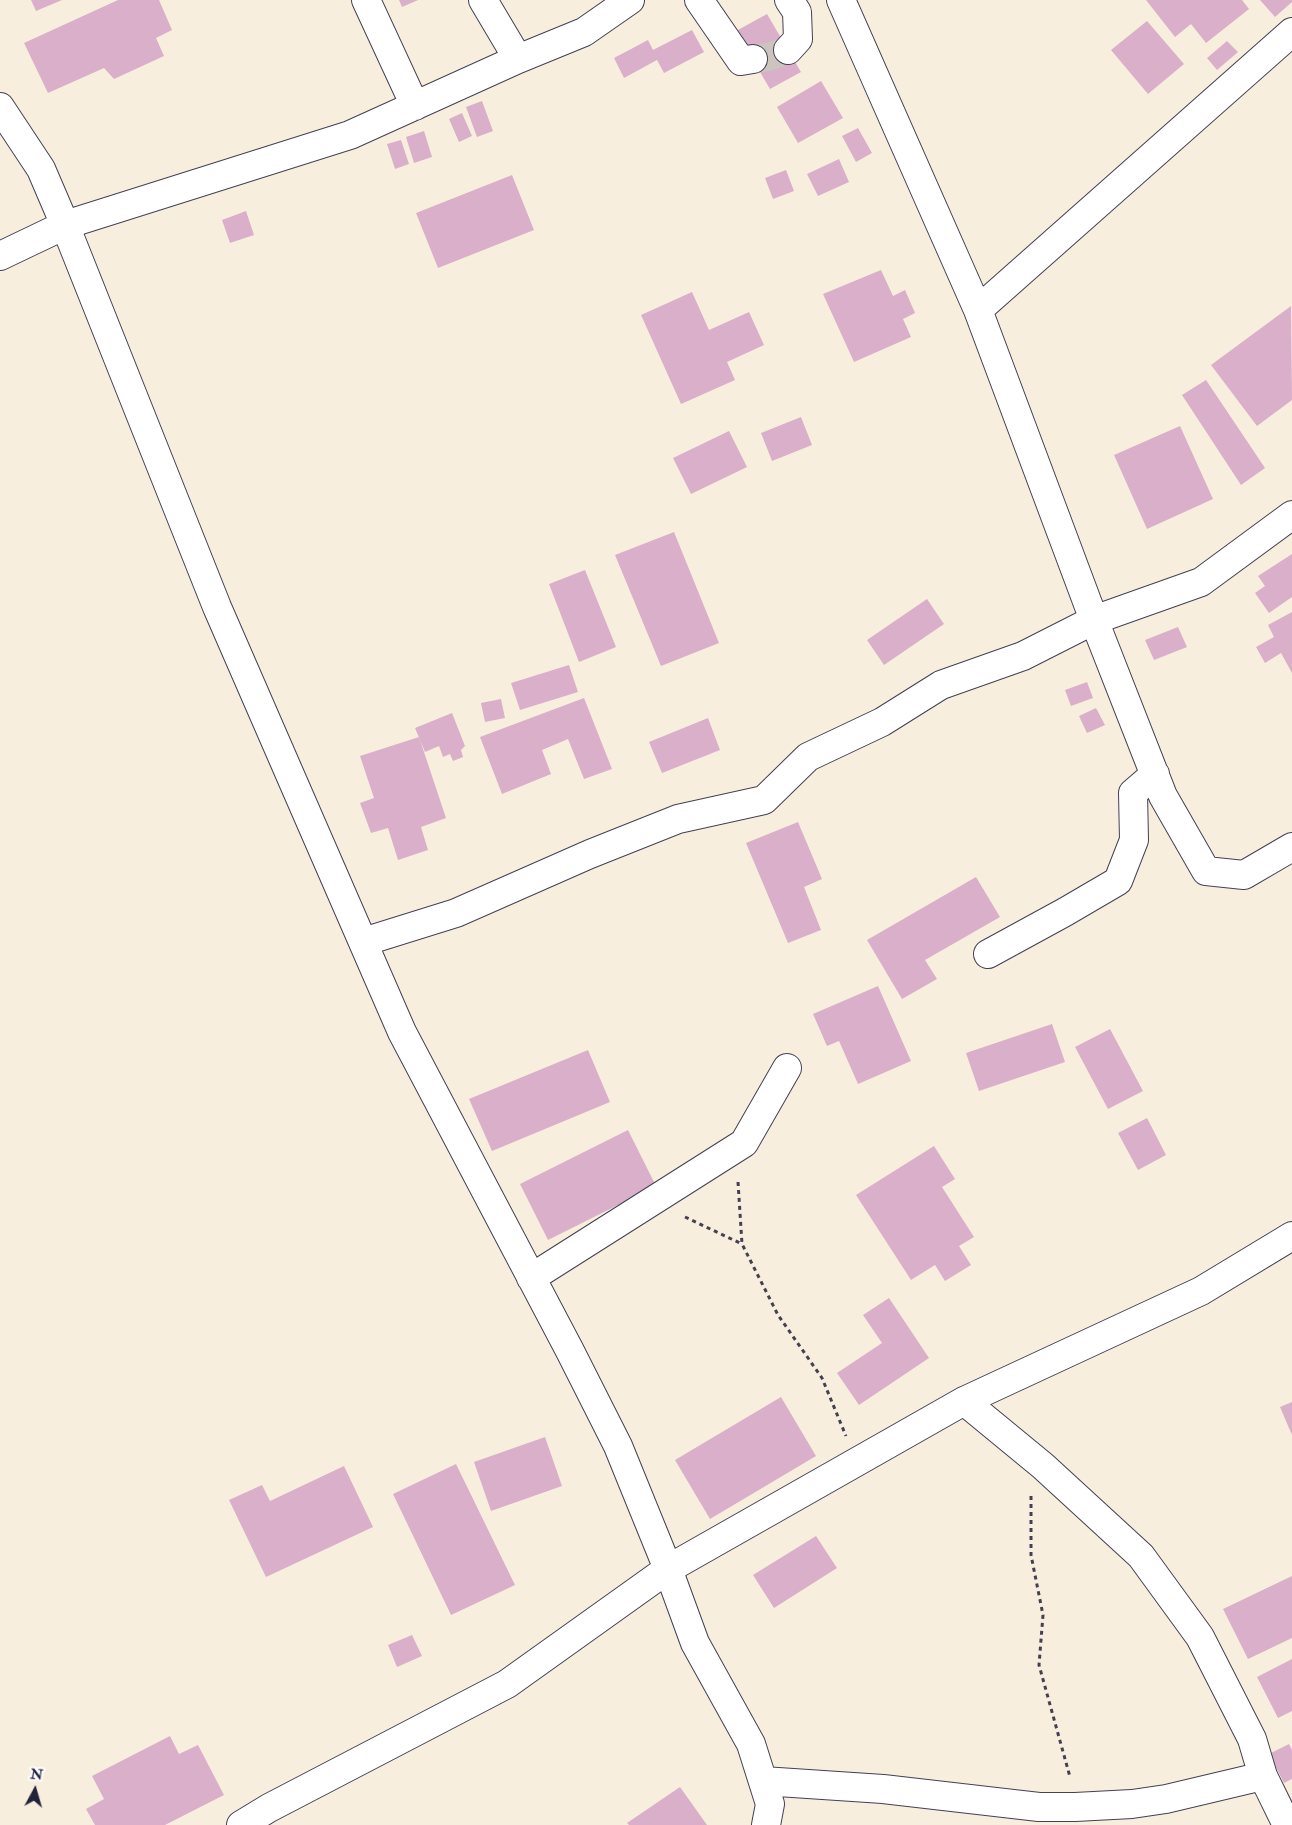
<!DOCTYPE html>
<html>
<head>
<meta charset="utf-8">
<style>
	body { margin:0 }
	#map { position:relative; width:1292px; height:1825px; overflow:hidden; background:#f8eede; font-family:"IM FELL Double Pica",serif }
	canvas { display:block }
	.north { position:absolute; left:10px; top:1765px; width:50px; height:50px; -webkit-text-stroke:4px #fff; paint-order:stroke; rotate:6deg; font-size:14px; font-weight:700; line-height:20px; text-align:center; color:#22223b }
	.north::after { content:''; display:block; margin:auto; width:18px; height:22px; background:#22223b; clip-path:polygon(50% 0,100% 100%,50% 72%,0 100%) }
</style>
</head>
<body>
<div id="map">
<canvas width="1292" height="1825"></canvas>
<div class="north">N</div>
</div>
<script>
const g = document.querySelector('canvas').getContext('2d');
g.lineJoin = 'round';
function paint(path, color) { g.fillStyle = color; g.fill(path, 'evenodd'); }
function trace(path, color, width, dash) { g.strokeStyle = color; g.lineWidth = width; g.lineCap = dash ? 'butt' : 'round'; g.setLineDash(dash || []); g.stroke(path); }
const building = new Path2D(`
	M31,0h31l-26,11z
	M118,0h41l13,30 -16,8 8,18 -50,23 -10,-11 -56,25 -24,-50z
	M399,0h19l-16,7z
	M1146,0h96l7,9 -43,34 -15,-19 -16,13z
	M1260,0h32v2l-17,15z
	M767,14l34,58 -31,17 -34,-58z
	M1147,21l37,43 -36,30 -37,-44z
	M692,30l12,22 -40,21 -7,-13 -33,18 -10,-20 34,-18 5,10z
	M1227,41l11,11 -21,18 -10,-12z
	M821,81l22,37 -45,25 -21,-36z
	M482,101l11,30 -16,6 -11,-30z
	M462,113l10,23 -13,6 -10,-23z
	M858,128l14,25 -16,9 -14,-26z
	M424,131l8,26 -18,6 -8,-26z
	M401,140l8,24 -14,5 -8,-25z
	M839,159l10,23 -31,14 -11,-22z
	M786,170l8,21 -21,8 -8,-21z
	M512,175l22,55 -96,38 -22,-55z
	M246,211l8,24 -24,8 -8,-23z
	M881,270l12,26 12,-6 10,23 -12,6 8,18 -57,25 -31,-68z
	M692,292l17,38 40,-18 15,33 -37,17 8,18 -54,24 -40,-89z
	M1291,306l1,94 -35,26 -46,-61z
	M1206,380l59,88 -24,17 -59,-90z
	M801,417l11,28 -40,16 -11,-28z
	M1180,426l33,73 -66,30 -33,-74z
	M729,431l18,36 -56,27 -18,-36z
	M674,532l45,111 -58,23 -46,-111z
	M1292,554v43l-23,16 -14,-20 10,-7 -7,-10z
	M585,570l31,77 -37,15 -30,-78z
	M927,599l17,25 -60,41 -17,-25z
	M1292,612v61l-11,-20 -16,10 -9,-16 18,-10 -6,-12z
	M1178,627l9,20 -33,13 -9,-20z
	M569,665l9,27 -58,18 -9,-27z
	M1087,682l6,16 -22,8 -6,-16z
	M584,698l28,71 -28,10 -16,-40 -26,11 9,24 -49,20 -22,-57z
	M501,699l4,19 -20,4 -4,-19z
	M1096,708l9,17 -18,8 -8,-17z
	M452,713l13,33 -4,4 2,7 -10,4 -3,-7 -7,3 -4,-11 -14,6 -10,-24z
	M708,718l12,32 -58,23 -13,-31z
	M419,737l27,81 -25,9 7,23 -30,10 -10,-32 -17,5 -11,-30 14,-5 -14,-42z
	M798,822l24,57 -18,8 17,43 -33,13 -42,-100z
	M976,877l24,40 -75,43 12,19 -35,20 -35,-59z
	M878,986l33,75 -53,23 -19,-43 -12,5 -14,-32z
	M1052,1024l13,38 -86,29 -13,-38z
	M1110,1029l33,62 -35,18 -33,-62z
	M588,1050l22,52 -118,49 -23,-52z
	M1147,1118l19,37 -28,15 -20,-37z
	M628,1130l28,56 -108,54 -28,-56z
	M934,1146l21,33 -13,8 32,50 -15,9 12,19 -26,16 -10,-16 -24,15 -55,-85z
	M889,1298l40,60 -70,47 -22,-32 45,-30 -19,-28z
	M781,1397l35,59 -106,63 -35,-59z
	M1292,1402v33l-12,-28z
	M545,1437l17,49 -71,25 -17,-49z
	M456,1464l59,121 -64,30 -58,-121z
	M344,1466l29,61 -107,50 -37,-77 33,-15 8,16z
	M816,1536l21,32 -63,40 -21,-33z
	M1292,1576v62l-44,21 -25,-50z
	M412,1635l10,21 -25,11 -9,-22z
	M1292,1659v52l-14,7 -21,-41z
	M170,1736l9,18 19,-9 26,50 -59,30h-70l-9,-16 18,-10 -12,-23z
	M1289,1744l3,6v29l-8,4 -15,-29z
	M680,1787l27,38h-78l-2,-2z`);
const minorTunnel = new Path2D(`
	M753,59l15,-2 20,-7`);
const path = new Path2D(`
	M738,1182l4,62 36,71 44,63 24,58
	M685,1217l57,27
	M1031,1496v59l12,60 -4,50 31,112`);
const minor = new Path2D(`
	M366,0l49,106
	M483,0l35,59
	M699,0l42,61 12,-2
	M841,0l137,310 116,310 69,176 43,75 38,4 48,-28
	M788,50l10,-11 -1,-27 -8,-12
	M0,107l41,62 24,56 152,382 185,425 168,319 48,95 50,123 27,74 56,101 19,60 -4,21
	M0,256l65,-31 285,-90 168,-76 66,-27 46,-32
	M978,310l314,-278
	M363,942l93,-29 134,-59 88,-35 86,-19 44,-43 74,-35 59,-37 82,-29 71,-36 107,-38 91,-67
	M988,954l77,-42 53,-31 16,-41 -1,-47 22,-19
	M531,1278l213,-135 43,-75
	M964,1401l79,65 98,90 59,81 52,102 11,37 24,49
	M763,1781l120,8 156,18h36l57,-3 34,-5 97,-23
	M241,1825l28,-17 238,-124 161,-115 296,-168 237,-110 91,-55`);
paint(building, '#daafca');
trace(minorTunnel, '#cdc5bd', 28, [28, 14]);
trace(minor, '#424153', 30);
trace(path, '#424153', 3, [4, 4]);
trace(minor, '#fff', 28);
</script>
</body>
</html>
